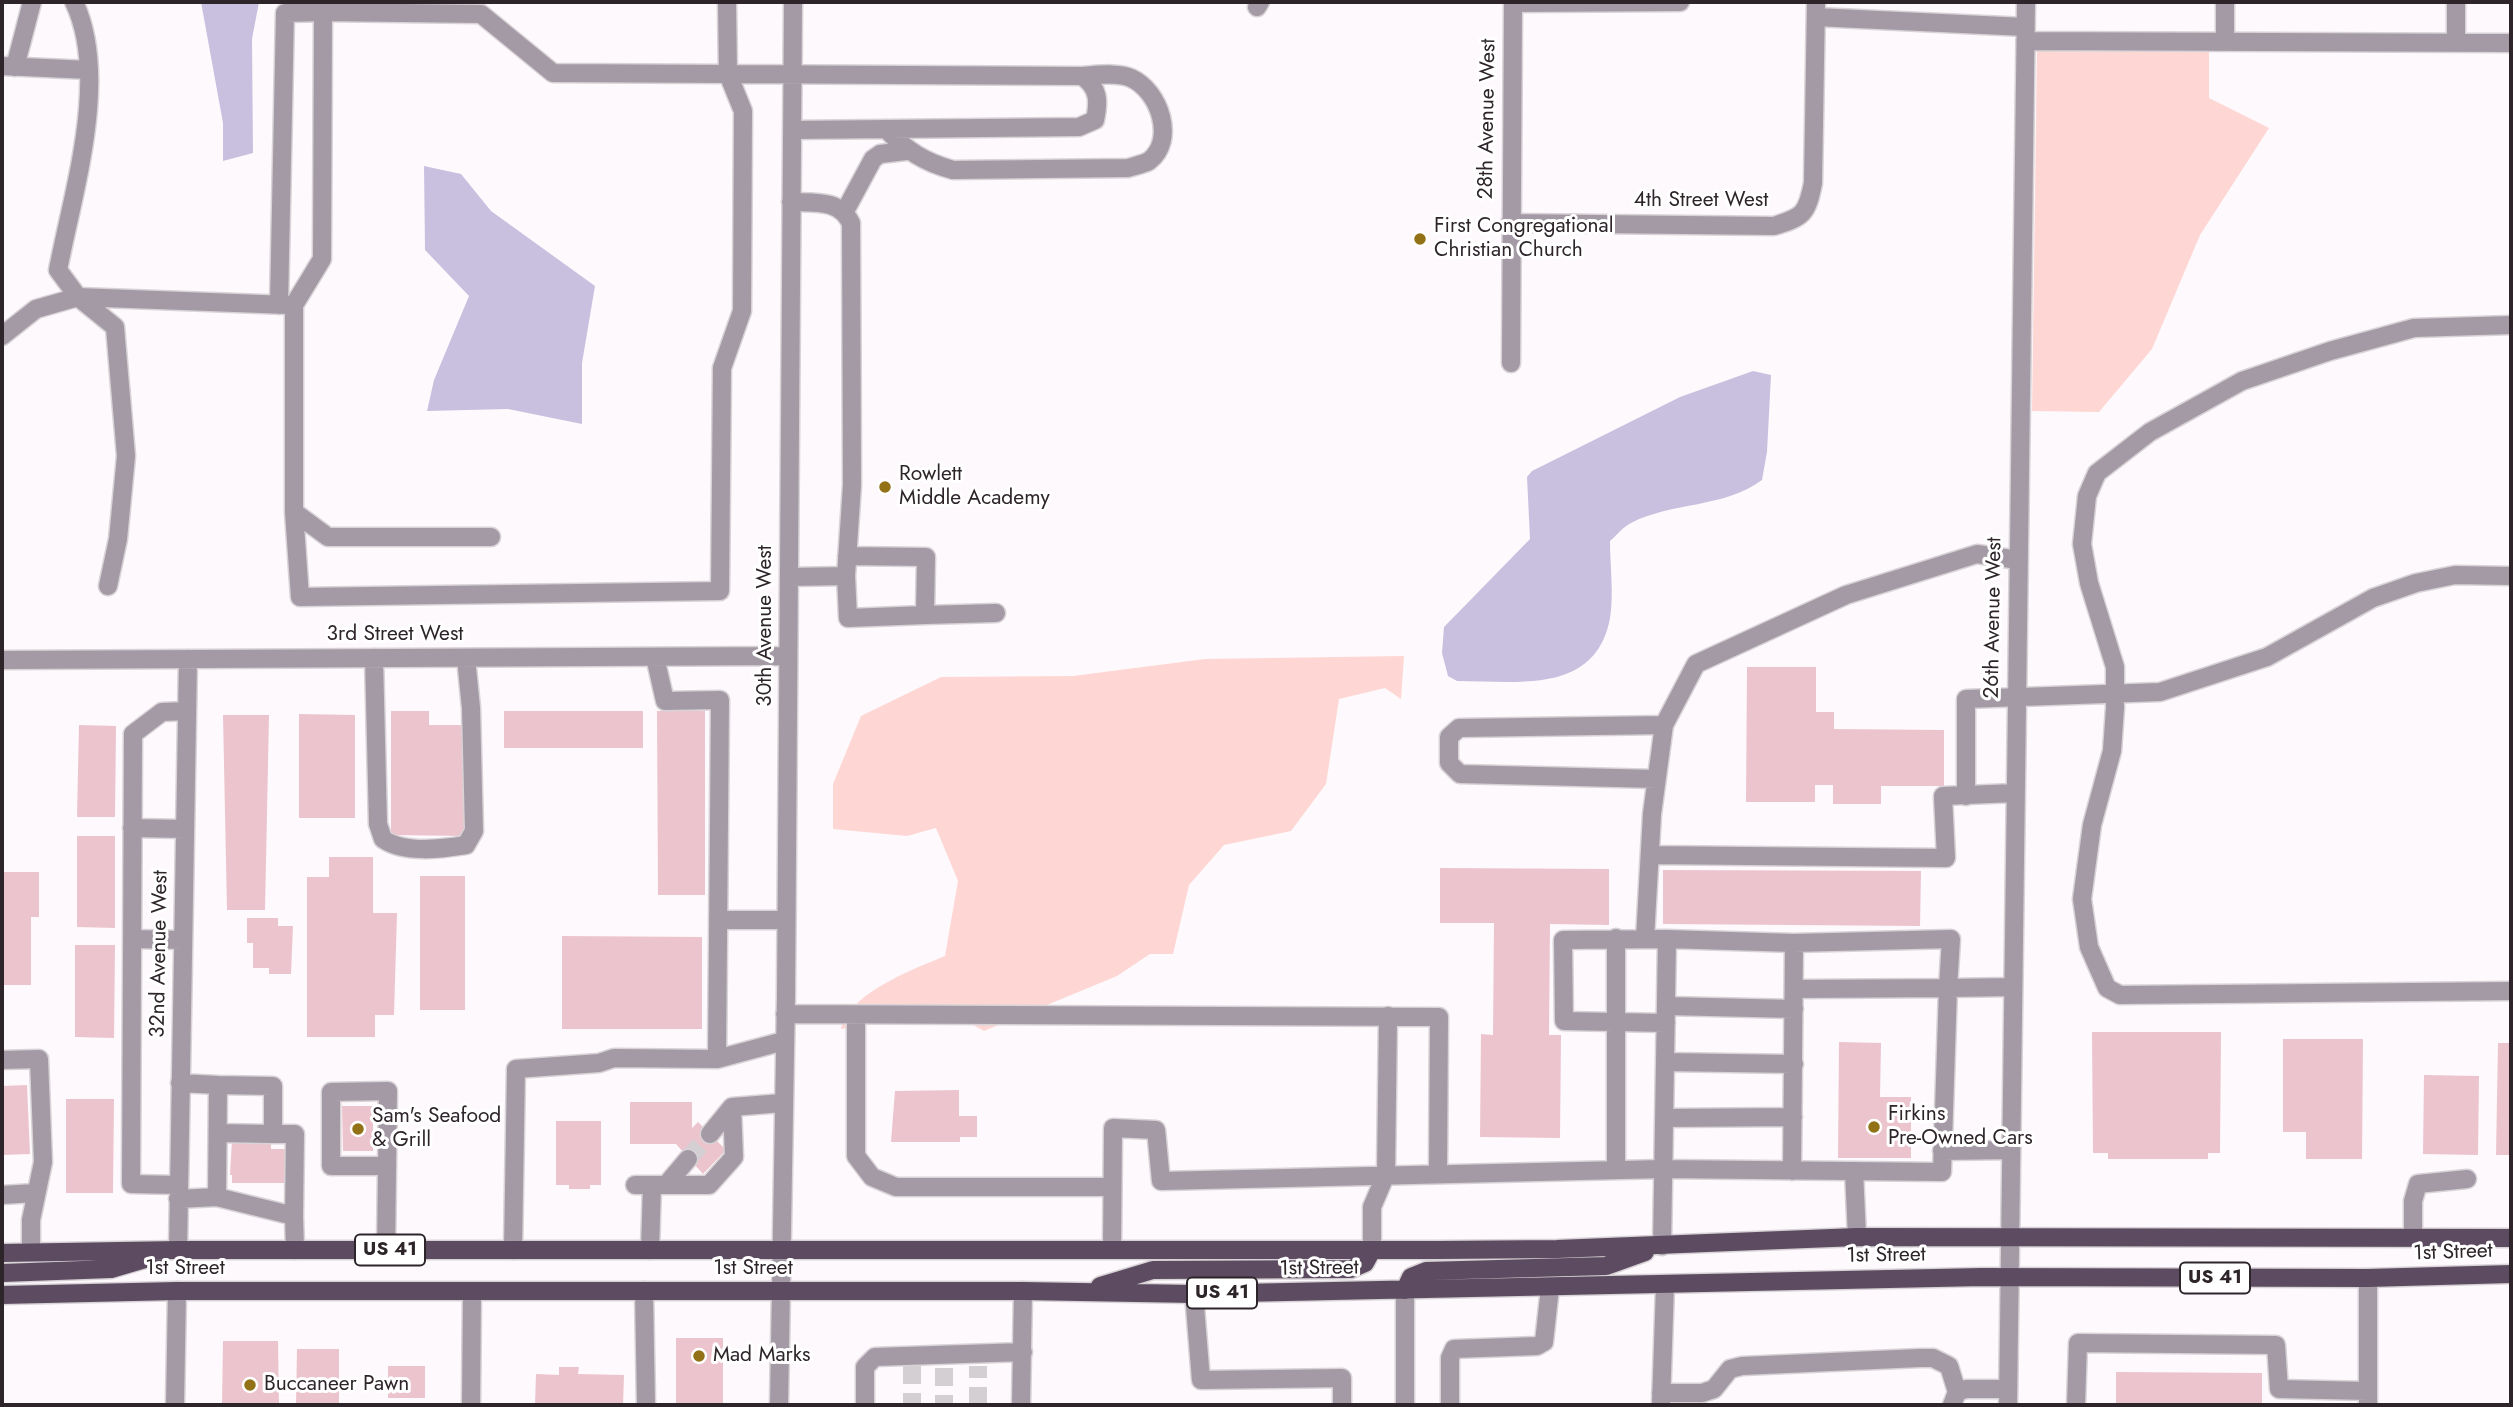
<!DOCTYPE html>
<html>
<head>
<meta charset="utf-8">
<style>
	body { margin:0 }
	#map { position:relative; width:2513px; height:1407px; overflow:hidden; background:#fef9fc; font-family:Jost,sans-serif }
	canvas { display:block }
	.frame { position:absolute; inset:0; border:4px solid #2d252a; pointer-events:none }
</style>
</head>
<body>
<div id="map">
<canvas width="2513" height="1407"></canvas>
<div class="frame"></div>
</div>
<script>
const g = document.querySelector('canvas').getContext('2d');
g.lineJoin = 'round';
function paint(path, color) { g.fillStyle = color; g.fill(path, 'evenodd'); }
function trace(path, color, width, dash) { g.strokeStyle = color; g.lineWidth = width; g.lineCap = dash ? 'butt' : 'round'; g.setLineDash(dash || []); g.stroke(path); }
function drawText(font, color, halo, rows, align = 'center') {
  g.font = font + ' Jost,sans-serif'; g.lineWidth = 6; g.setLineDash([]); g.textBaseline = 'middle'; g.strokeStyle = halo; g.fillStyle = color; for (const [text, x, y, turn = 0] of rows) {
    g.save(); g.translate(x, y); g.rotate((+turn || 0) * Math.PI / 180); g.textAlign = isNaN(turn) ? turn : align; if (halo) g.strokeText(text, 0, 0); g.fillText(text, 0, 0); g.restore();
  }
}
const green = new Path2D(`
	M2037,51l172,1v46l60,30 -69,107 -48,114 -53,63 -67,-1z
	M1404,656l-3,43 -16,-11 -46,11 -13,85 -35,47 -67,14 -35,40 -16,69h-23l-33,22 -133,55 -34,-19 -109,17c8,-36 73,-60 104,-73l13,-75 -22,-53 -29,8 -74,-7v-45l28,-68 80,-39 132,-1 132,-17z`);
const water = new Path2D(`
	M201,2h58l-7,37 1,114 -30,8v-38z
	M424,166l37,8 30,37 104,75 -13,77v61l-74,-15 -81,2 7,-31 35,-84 -44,-46z
	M1753,371l18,4 -4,77 -5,28c-37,28 -91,22 -131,43 -8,4 -14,12 -21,18 0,25 4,53 0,77 -14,77 -93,63 -153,63l-9,-5 -6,-23 2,-26 86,-88 -3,-62 5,-6 148,-74z`);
const building = new Path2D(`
	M1747,667h69v45h18v17l110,1v56h-63v18h-48v-19h-18v17h-69z
	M391,711h38v14h36l-1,111 -73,-1z
	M504,711h139v37h-139z
	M657,711h48v184h-47z
	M299,714l56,1v103h-56z
	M223,715h46l-4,195h-38z
	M79,725l37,1 -1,91h-38z
	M77,836h38v92l-38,-1z
	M329,857h44v56h24l-3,102h-19v22h-68v-160h22z
	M1440,868l169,1v56l-59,-1 -1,111h12l-1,103 -80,-1 1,-103 12,1 1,-112h-54z
	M1663,870l258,1 -1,55 -257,-2z
	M2,872h37v45h-8v68h-29z
	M420,876h45v134h-45z
	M247,918h31v8h15l-2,48h-22v-6h-16v-25h-6z
	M562,936l140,1v92h-140z
	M75,945h40l-1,93 -39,-1z
	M2092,1032h129l-1,121h-12v6h-100v-6h-15z
	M2283,1039h80l-1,120h-56v-27h-23z
	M1839,1042l42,1 -1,54h31v61h-73z
	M2498,1043h13v112h-15z
	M2424,1075l55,1 -1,79 -55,-1z
	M27,1085l3,69 -28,1v-69z
	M959,1090v26h18v21h-17v5h-69l4,-51z
	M66,1099h48l-1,94h-47z
	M630,1102h62v26l6,-6 28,28 -23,24 -27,-30h-46z
	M342,1106h31v45h-30z
	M556,1121h45v64h-11v4h-21v-4h-13z
	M232,1140h39v9h18l2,34h-59v-8h-2z
	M676,1338h47v67h-47z
	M223,1341h55l1,64h-57z
	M297,1349h42v56h-43z
	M388,1366h37v32h-37z
	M559,1367h20l-1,7 46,1 -1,30h-88l1,-31 23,1z
	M2116,1372l146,1v32h-146z`);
const minorTunnel = new Path2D(`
	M688,1159l22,-25
	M912,1366v39
	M944,1368v37
	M978,1405v-39`);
const minor = new Path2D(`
	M74,2c36,76 -1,189 -16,268l20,27 37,30 11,129 -8,83 -10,47
	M1513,3l167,-1
	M1257,7l3,-5
	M1816,17l209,10
	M2026,41l485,2
	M2225,41v-39
	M2456,43v-41
	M2,66l87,4
	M15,67l17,-65
	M886,129c21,22 38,33 67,41l175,-2c6,-2 16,-4 21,-7 27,-20 11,-70 -18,-83 -13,-6 -34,-3 -49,-2
	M845,211l28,-52 7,-5 26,-3
	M1510,223l264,3c29,-9 33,-12 39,-43l3,-181
	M279,305l6,-292 38,-1 -5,-10
	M2511,325l-97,3 -84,23 -88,30 -92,51 -53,41 -10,23 -5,48 7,39 26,84v41l-3,43 -20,74 -10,74 7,48 18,41 13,7 391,-4
	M2,336l34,-27 42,-12 210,8
	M1511,363l2,-361
	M294,512l6,85 420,-6 2,-223 20,-57 1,-200 -15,-37 -1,-72
	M491,537h-163l-34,-25v-207l28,-46 1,-247 158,2 72,59 529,3c17,12 17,25 13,44l-16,7 -287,3
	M846,576l2,42 77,-3 1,-58 -79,-1
	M789,577l57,-1 6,-91 -1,-262c-12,-24 -35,-20 -60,-21
	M925,615l71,-2
	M655,657l10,44 55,-1 -3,359
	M374,658l4,166 5,15c21,15 59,10 83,6l8,-14 -3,-123 -5,-50
	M2,660l786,-4
	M1656,779l-196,-5 -11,-11v-26l10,-9 205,-3
	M1966,796v-97l194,-7 107,-35 106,-59 43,-15 39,-8 56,1
	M132,828l53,1
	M1650,855l296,3 -3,-62 71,-3
	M718,920h68
	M1616,938v232
	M132,939l51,1
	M1645,939l7,-125 12,-89 32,-61 150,-69 131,-41 41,6
	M1667,939l127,4 -2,228
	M1794,943l157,-4 -3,49 -153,1
	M1667,1006l127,3
	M785,1014l654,3 -1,157
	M856,1015v141l16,21 24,10h215
	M2,1060l37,-1 4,103 -12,58v31
	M1665,1062l129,2
	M180,1083l38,2
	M1664,1118l129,-1
	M273,1134h22l-1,82
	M710,1134l22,-27
	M1942,1151l69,-1
	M1854,1171l3,66
	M178,1185l-47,-1 2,-450 29,-22 25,-1
	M635,1185h74l25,-28 -2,-50 50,-4
	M666,1185l22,-26
	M2,1195l33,-2
	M217,1197l1,-112 55,1v48l-55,-1
	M178,1199l39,-2 77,19 1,34
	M2413,1238v-37l5,-17 49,-5
	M1662,1246l5,-307 -104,1 1,81 102,2
	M1112,1249l1,-121 43,2 5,51 502,-12 279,3 6,-184 65,-1
	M178,1250l10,-591
	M386,1250l2,-159 -57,1v74h56
	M513,1250l3,-181 83,-6 15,-5 103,1 67,-18
	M650,1250l2,-65
	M1372,1250v-43l14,-33 2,-158
	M1405,1290v115
	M644,1291l2,114
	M1194,1294l7,86 141,-2v27
	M1661,1393h41l12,-4 16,-20 12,-3 178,-8h13l16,8 8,26
	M1661,1404l4,-118
	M175,1405l2,-114
	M471,1405l1,-113
	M779,1405l7,-410 7,-993
	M865,1405v-38l10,-10 148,-5
	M1021,1405l2,-114
	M1450,1405v-47l4,-9 83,-3 7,-4 6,-54
	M1952,1405l5,-13 9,-3h42
	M2008,1405l18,-1403
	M2076,1405l2,-62 198,2 3,44 89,2
	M2368,1405v-127`);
const major = new Path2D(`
	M2,1253l176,-3h1260l119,-1 300,-12 654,1
	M2,1273l109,-4 44,-13
	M1100,1286l53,-16 198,-1 14,-6 7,-13
	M1405,1290l6,-13 15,-6 180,-5 39,-14
	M2,1295l175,-4h846l171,3 788,-17 386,1 143,-4`);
const markers = [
	[1420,239,7,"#927117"],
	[885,487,7,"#927117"],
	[1874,1127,7,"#927117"],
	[358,1129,7,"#927117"],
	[699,1356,7,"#927117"],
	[250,1385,7,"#927117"]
];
const shields = [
	[390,1250,70],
	[2215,1278,70],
	[1222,1293,70]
];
const shieldNames = [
	["US 41",390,1250],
	["US 41",2215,1278],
	["US 41",1222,1293]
];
const streetNames = [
	["28th Avenue West",1488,119,-89],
	["4th Street West",1701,201],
	["26th Avenue West",1994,618,-89],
	["30th Avenue West",766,626,-90],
	["3rd Street West",395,635],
	["32nd Avenue West",160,954,-89],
	["1st Street",2453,1253,-2],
	["1st Street",1886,1256,-1],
	["1st Street",185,1269],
	["1st Street",753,1269],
	["1st Street",1319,1269,-1]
];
const poiNames = [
	["First Congregational",1434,227],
	["Christian Church",1434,251],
	["Rowlett",899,475],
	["Middle Academy",899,499],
	["Firkins",1888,1115],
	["Pre-Owned Cars",1888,1139],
	["Sam's Seafood",372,1117],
	["& Grill",372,1141],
	["Mad Marks",713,1356],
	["Buccaneer Pawn",264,1385]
];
paint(green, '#fed7d4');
paint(water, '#c9c0e0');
paint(building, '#ecc4ce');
trace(minorTunnel, '#d4cfd2', 18, [18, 9]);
trace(minor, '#d8d3d6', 21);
trace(major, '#d8d3d6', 21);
trace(minor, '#a49aa6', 18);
trace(major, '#5d4c61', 18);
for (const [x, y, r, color] of markers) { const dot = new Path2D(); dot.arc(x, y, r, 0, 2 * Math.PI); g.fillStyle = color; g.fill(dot); trace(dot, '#fff', 2.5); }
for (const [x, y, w] of shields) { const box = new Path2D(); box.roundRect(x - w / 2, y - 15.5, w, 31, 5); g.fillStyle = '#fff'; g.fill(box); trace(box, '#2d252a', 2); }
drawText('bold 19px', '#2d252a', null, shieldNames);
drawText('21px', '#2d252a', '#fff', streetNames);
drawText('21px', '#2d252a', '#fff', poiNames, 'left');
</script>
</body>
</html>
